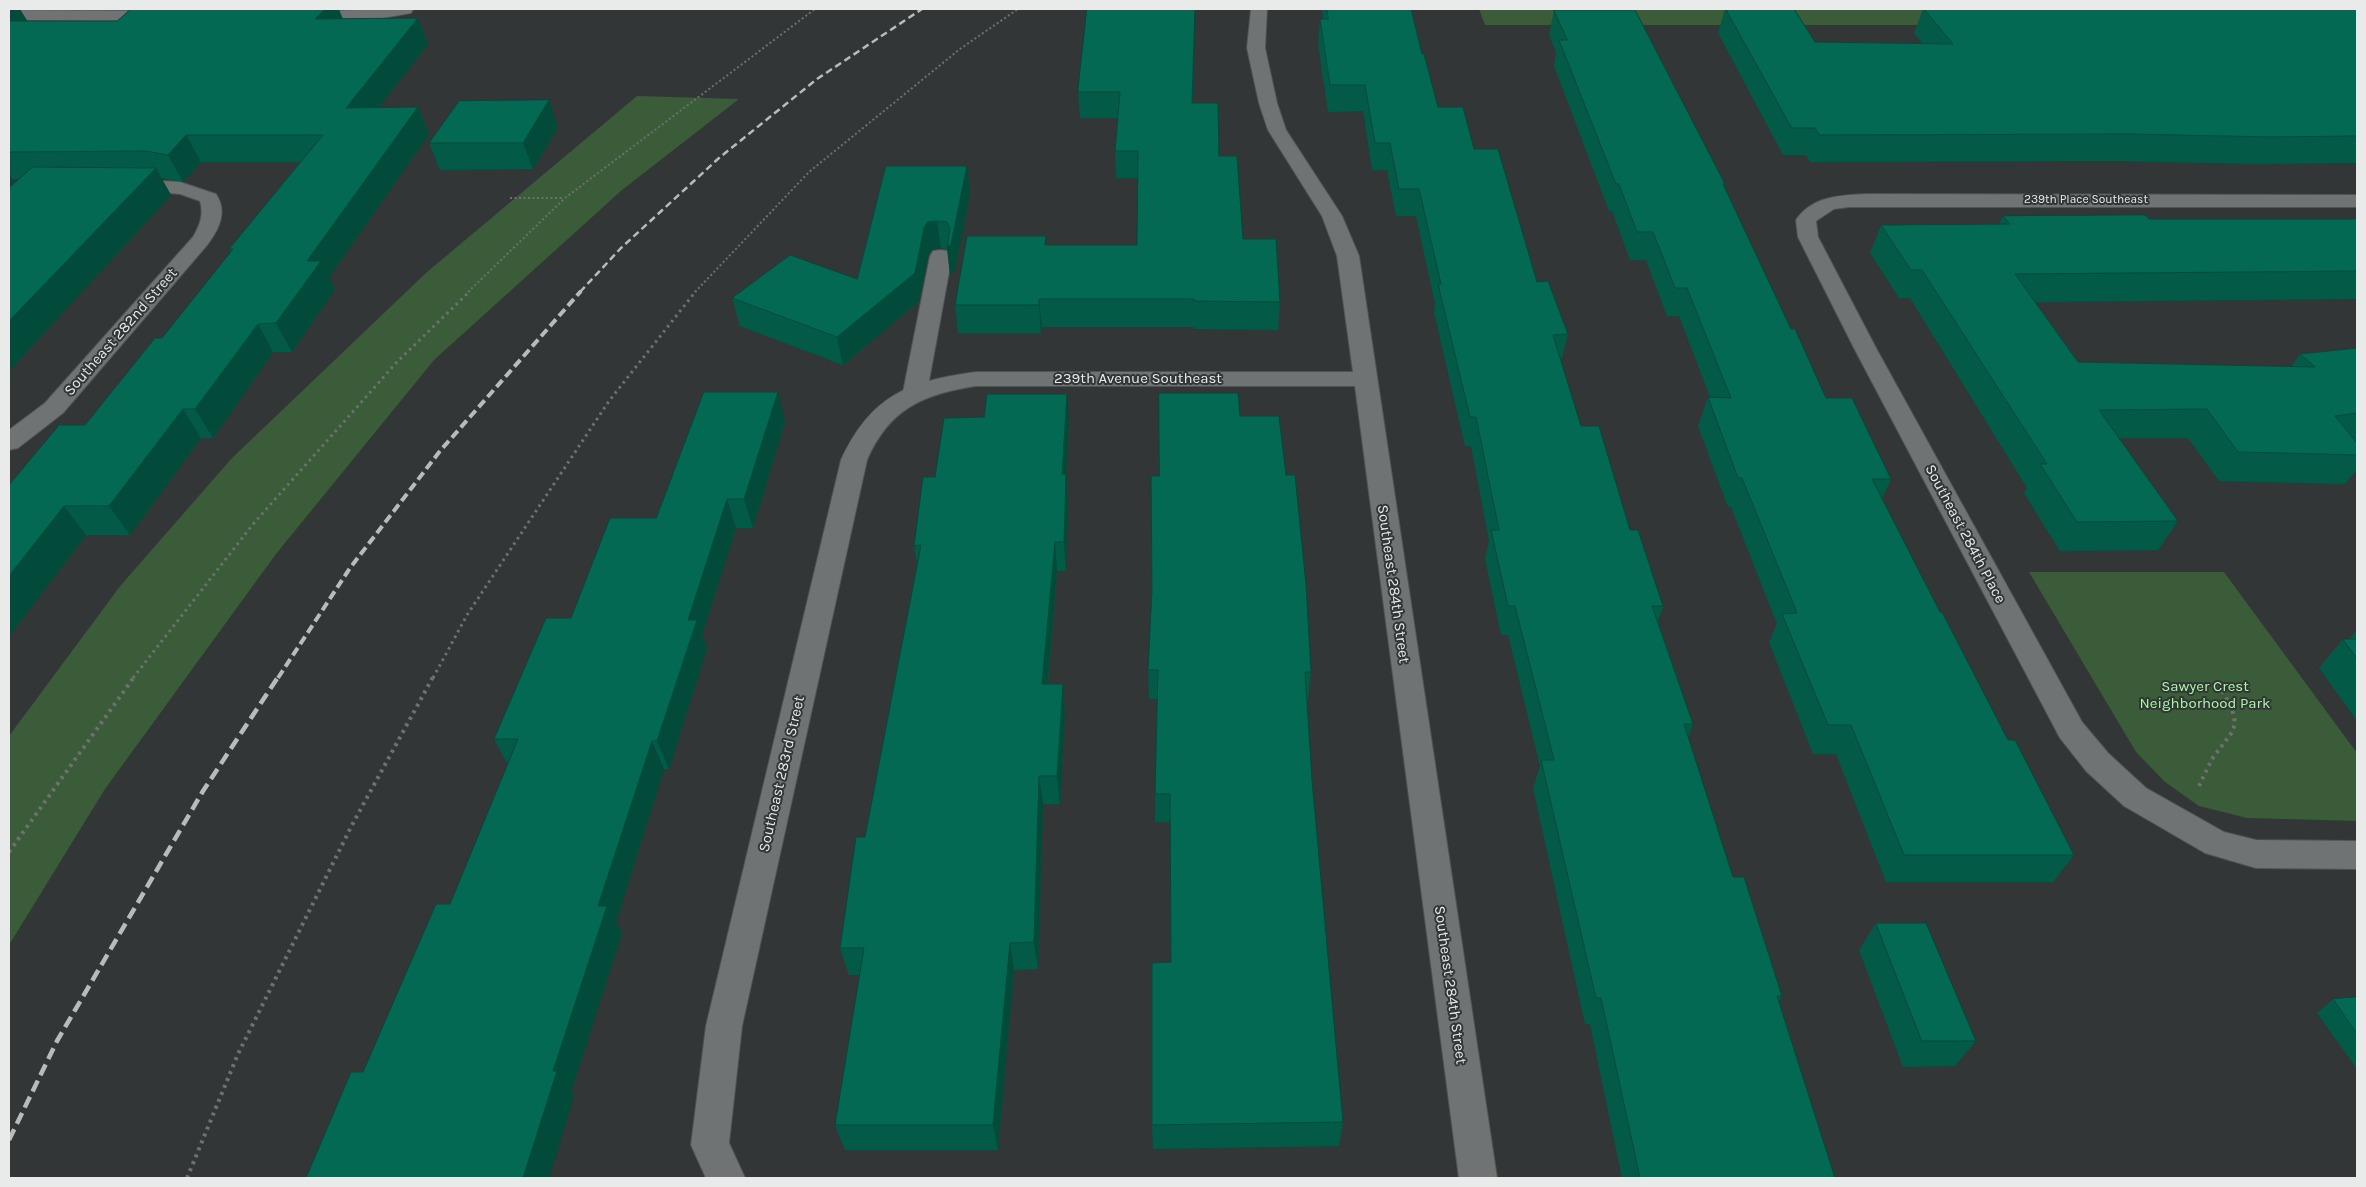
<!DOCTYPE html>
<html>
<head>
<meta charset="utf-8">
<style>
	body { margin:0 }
	#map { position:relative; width:2366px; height:1187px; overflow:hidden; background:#323636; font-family:Karla,sans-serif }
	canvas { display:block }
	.frame { position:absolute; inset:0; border:10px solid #e9ebeb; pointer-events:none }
</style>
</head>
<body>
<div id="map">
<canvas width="2366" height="1187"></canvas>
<div class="frame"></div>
</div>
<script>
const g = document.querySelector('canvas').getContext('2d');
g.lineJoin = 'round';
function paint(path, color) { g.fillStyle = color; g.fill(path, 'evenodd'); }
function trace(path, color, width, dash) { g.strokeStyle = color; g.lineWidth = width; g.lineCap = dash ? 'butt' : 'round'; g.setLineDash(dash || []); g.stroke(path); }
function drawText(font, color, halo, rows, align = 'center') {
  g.font = font + ' Karla,sans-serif'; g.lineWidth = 4; g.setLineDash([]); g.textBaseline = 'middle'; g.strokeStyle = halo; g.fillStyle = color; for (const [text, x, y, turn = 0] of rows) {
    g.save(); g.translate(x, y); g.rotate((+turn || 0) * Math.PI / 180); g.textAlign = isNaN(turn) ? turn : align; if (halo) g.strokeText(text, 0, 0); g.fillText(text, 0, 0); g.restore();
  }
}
const green = new Path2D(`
	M1479,9h878v16h-872z
	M637,96l102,3 -117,91 -188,170 -158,194 -171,235 -96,156v-209l112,-151 111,-127 195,-186z
	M2029,572h195l133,181v68l-110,-3 -48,-12 -34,-24 -29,-30z`);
const pathFar2 = new Path2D(`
	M510,198h54
	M468,292l97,-94 250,-189
	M695,292l114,-120 151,-123 58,-40`);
const pathFar1 = new Path2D(`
	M133,678l121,-155 143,-161 73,-71
	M433,678l34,-63 142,-214 87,-110`);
const path = new Path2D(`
	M2199,786l13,-27 21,-28 2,-9 -3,-13 -12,-22
	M9,852l125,-175
	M187,1178l51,-124 114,-229 81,-148`);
const service = new Path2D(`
	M941,250l8,1 3,5 -25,136 -4,5 -8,2 -8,-2 -4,-5 27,-136 3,-5z`);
const minor = new Path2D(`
	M379,9h34l-2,4 -39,7 -67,2 -6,-1 -2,-4 2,-4 6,-1z
	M1251,9h16l-2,39 12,55 9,27 56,86 17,40 138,922h-38l-104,-792h-379c-53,8 -87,23 -109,74l-125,566 -13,117 16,35h-39l-15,-33 15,-119 135,-566c30,-65 68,-79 135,-88h377l-16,-116 -15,-40 -54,-86 -9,-27 -12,-55z
	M9,10l151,1 6,1 2,4 -2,4 -6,1 -151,-1z
	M129,179l51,3 36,12c12,18 3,35 -8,50l-145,169 -45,35 -9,2v-20l36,-27 148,-166c7,-12 11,-22 7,-36l-20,-7 -58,-5 -3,-4 3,-4z
	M1867,194l490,1v12h-508l-15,2 -18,12 2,16 58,111 206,374 26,31 38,35 78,44 32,8 101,1v28l-101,-1 -51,-15 -81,-47 -38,-35 -26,-33 -206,-390 -56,-111 -2,-17c16,-24 45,-25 71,-26z`);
const railFar2 = new Path2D(`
	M580,292l41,-44 98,-90 98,-79 105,-70`);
const railFar1 = new Path2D(`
	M278,678l72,-110 90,-117 141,-160`);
const rail = new Path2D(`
	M9,1140l48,-99 146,-250 75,-114`);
const wall = new Path2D(`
	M9,9l18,12h90l14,-12h227h-19l4,10 75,-1 10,26 -50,64 40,-1 11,27 -100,143 6,12 -43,63h-19l-60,86h-12l-71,97h-44l-77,101v-151l76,-60 77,-87 69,-85 -2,-4 71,-87h-99l-18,20 -22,-4 10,17 -162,176zM12,179h8l-5,4z
	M1087,9h108l-2,94 26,53 24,83 37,63 -2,28 -84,-1v-2h-152l-1,6h-83l-3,-28 92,-60h90l1,-67h-22l-1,-27 3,-33h-38l-2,-26z
	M1322,9h89l11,45 16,53 36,42 63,133 31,52 -7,28 20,64 49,104 33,76 -5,15 35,103 -5,13 45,140 49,119 -3,5 56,177h-213l-32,-154h-5l-52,-236 7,-22 -32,-131h-7l-16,-76 4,-18 -18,-95h-6l-31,-134 1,-8 -19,-88h-20l-9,-46h-15l-9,-59 -35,1 -10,-68 2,-25h3z
	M1725,9h69l21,33 107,1 -8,-10 9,-24h434v154l-101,1 -140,-3 -306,1 -4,-7h-23l-65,-122z
	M1554,10l171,174 -1,3 67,142 35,69 65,81 -9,20 58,113 68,128 66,115 -21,27h-167l-50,-128h-23l-44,-112 8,-18 -46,-117h-3l-30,-81 10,-29h2l-31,-81h-12l-21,-56h-16l-18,-49h-3l-55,-145 2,-14 -7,-17z
	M558,127l-25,42 -93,1 -11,-27z
	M967,166l3,27 -15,78 -5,4 -3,-26 -6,-1 -10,2 -3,6 -9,45 -76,64 -103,-39 -8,-28 125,-19z
	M2003,216l146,3h208v80l-322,3 43,60 213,5 9,-13 57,-6v92h-2l2,3v26l-12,15 -126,-3 -31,-43h-69l59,83 -20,29 -98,1 -36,-58 3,-5 -117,-190h-11l-29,-45 11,-28 118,-1z
	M1240,416l46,59 25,197 -3,28h-1l5,80 31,342 -4,24 -186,3 -1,-24 19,-163 -1,-140h-15v-28l2,-95h-8l-1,-29 11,-194z
	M785,421l-32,107h-17l-34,106 5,14 -38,121h-5l-48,153 6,11 -51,159 3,4 -211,-24 87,-168 58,-139 -14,-26 77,-121 85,-100z
	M1069,422l-3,52 2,29 -2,68h-9l-9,113h15l2,29 -5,91h-17l-5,165 -24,1 -16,180h-153l-10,-25 25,-150h-11l-9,-27 25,-111 52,-273 -3,-18 21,-69z
	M2357,630v91l-38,-53 24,-29h6z
	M1876,923l100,118 -21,25 -52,1 -44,-117z
	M2357,997v72l-40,-56 16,-14z`);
const shadedWall = new Path2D(`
	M9,9h11l8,13 -19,15z
	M325,9h13l7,15 -30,-5z
	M1195,9l-3,120v-26z
	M418,18l10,26 -70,90 -12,-26z
	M549,100l9,27 -25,42 -10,-26z
	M418,107l11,27 -100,143 6,12 -43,63 -16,-29 31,-62z
	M186,135l15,27 -18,20 -15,-27z
	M967,166l3,27 -15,78 -5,4 -3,-28z
	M156,168l15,27 -162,176v-50z
	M9,174l13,20 -13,12z
	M937,221l4,27 -10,2 -3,6 -9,45 -76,64 -6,-28 87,-109 3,-6z
	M1039,299l3,28 -1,6 -2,-28z
	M258,324l15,28 -60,86 -18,-29z
	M778,392l7,29 -32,107 -9,-29z
	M1067,394l2,28 -3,52 2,29 -2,68 -2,-29 -2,-68z
	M183,409l18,29 -71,97 -21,-29z
	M727,499l9,29 -34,106 5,14 -38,121 -12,-28 31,-121z
	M64,506l22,29 -77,101v-60z
	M1055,542l2,29 -12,142 -3,-29z
	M1063,684l2,29 -5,91 -3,-28z
	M652,741l12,28 -48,153 6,11 -51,159 3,4 -25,82h-26l75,-272z
	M1039,776l4,28 -5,165 -4,-27z
	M1010,943l4,27 -16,180 -5,-25z`);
const building = new Path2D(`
	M131,9h194l-10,10 103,-1 -72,90 72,-1 -111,154h14l-45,62 -18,1 -63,85h-12l-74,97h-45l-55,70v-91l50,-60h26l70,-87h7l71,-89h-4l94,-114h-137l-18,20 -22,-4 -137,1v-131h108z
	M1087,9h108l-3,94h26l1,53h18l6,83h33l4,63 -86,-1v-2h-155v6h-84l12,-69h79l-1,9h92l1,-94h-23l5,-59h-42z
	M1327,9h84l11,45h2l14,53h25l11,42h24l39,133 11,-1 20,53 -15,1 28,91h18l31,104h8l25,76h-11l41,118h-9l49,153h11l38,119h-5l58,182h-195l-39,-180h-5l-55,-238h13l-39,-154h-7l-17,-76h8l-23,-113h-6l-32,-133h3l-22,-95h-20l-9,-46h-15l-10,-58h-35l-10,-66h8z
	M1726,9h68l21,33 138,2 -29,-35h433v127l-86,1 -141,-3 -311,1 -4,-7h-23z
	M1554,10h81l90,174h-2l68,145h4l31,69h26l39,81h-19l68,133h2l66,128h7l59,115h-170l-53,-130h-23l-46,-111 15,-1 -55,-135h-4l-30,-81 23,1 -44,-110h-12l-22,-56h-16l-18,-48h-3l-57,-144h8z
	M549,100l-26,43h-94l30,-42z
	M886,166h81l-16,78 -4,3 3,-18 -3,-7 -10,-1 -10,1 -3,6 -9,45 -78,64 -105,-39 58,-43 67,24z
	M33,167l123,1 -147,153v-133z
	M2145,215l4,4h208v52l-342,3 63,88 237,5 -15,-13 57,-6v65l-22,3 22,27v12l-119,-3 -31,-43 -108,1 79,111 -101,1 -37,-58h7l-125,-194h-11l-30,-45 129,-1 -7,-8z
	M704,392h74l-34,107h-17l-39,121h9l-40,121h-5l-54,165h9l-54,165h4l-34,107h-217l45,-106h12l73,-168h14l68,-165h-24l52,-121h25l39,-100h46z
	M1159,393h79l2,23h39l7,59h9l11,109 5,88h-6l7,108 31,342 -191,3v-162l19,-1 -1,-168h-15l3,-124h-10l4,-80 -1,-114h8z
	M987,394h80l-5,80h4l-2,68h-9l-13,142h21l-6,92h-18l-5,166 -24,1 -17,182h-158l29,-177h-24l16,-111h9l56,-292 -7,1 9,-69h12l9,-59 40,-1z
	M2343,639h14v19z
	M1876,923h50l50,118h-54z
	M2357,997v37l-24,-35z`);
const farStreetnames = [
	["239th Place Southeast",2086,200]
];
const streetNames = [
	["Southeast 282nd Street",121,332,-49],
	["239th Avenue Southeast",1138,379],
	["Southeast 284th Place",1965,534,62],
	["Southeast 284th Street",1393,584,82],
	["Southeast 283rd Street",782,774,-77],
	["Southeast 284th Street",1450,985,82]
];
const parkNames = [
	["Sawyer Crest",2205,687],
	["Neighborhood Park",2205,704]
];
paint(green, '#3a5c38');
trace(service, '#505353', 2);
trace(minor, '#505353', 2);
trace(pathFar2, '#6d7171', 2, [2, 2.5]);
trace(pathFar1, '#6d7171', 3, [2.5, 4]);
trace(path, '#6d7171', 4, [3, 4.5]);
paint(service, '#707373');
paint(minor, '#707373');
trace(railFar2, '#b9bbbb', 2.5, [7, 4]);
trace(railFar1, '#b9bbbb', 4, [9, 4.5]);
trace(rail, '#b9bbbb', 4.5, [12, 6]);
paint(wall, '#035a47');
paint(shadedWall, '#024a39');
paint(building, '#036952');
trace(building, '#024a39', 1);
drawText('12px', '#e9ebeb', '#323636', farStreetnames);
drawText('15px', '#e9ebeb', '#323636', streetNames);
drawText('15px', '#a7fba3', '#323636', parkNames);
</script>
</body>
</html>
